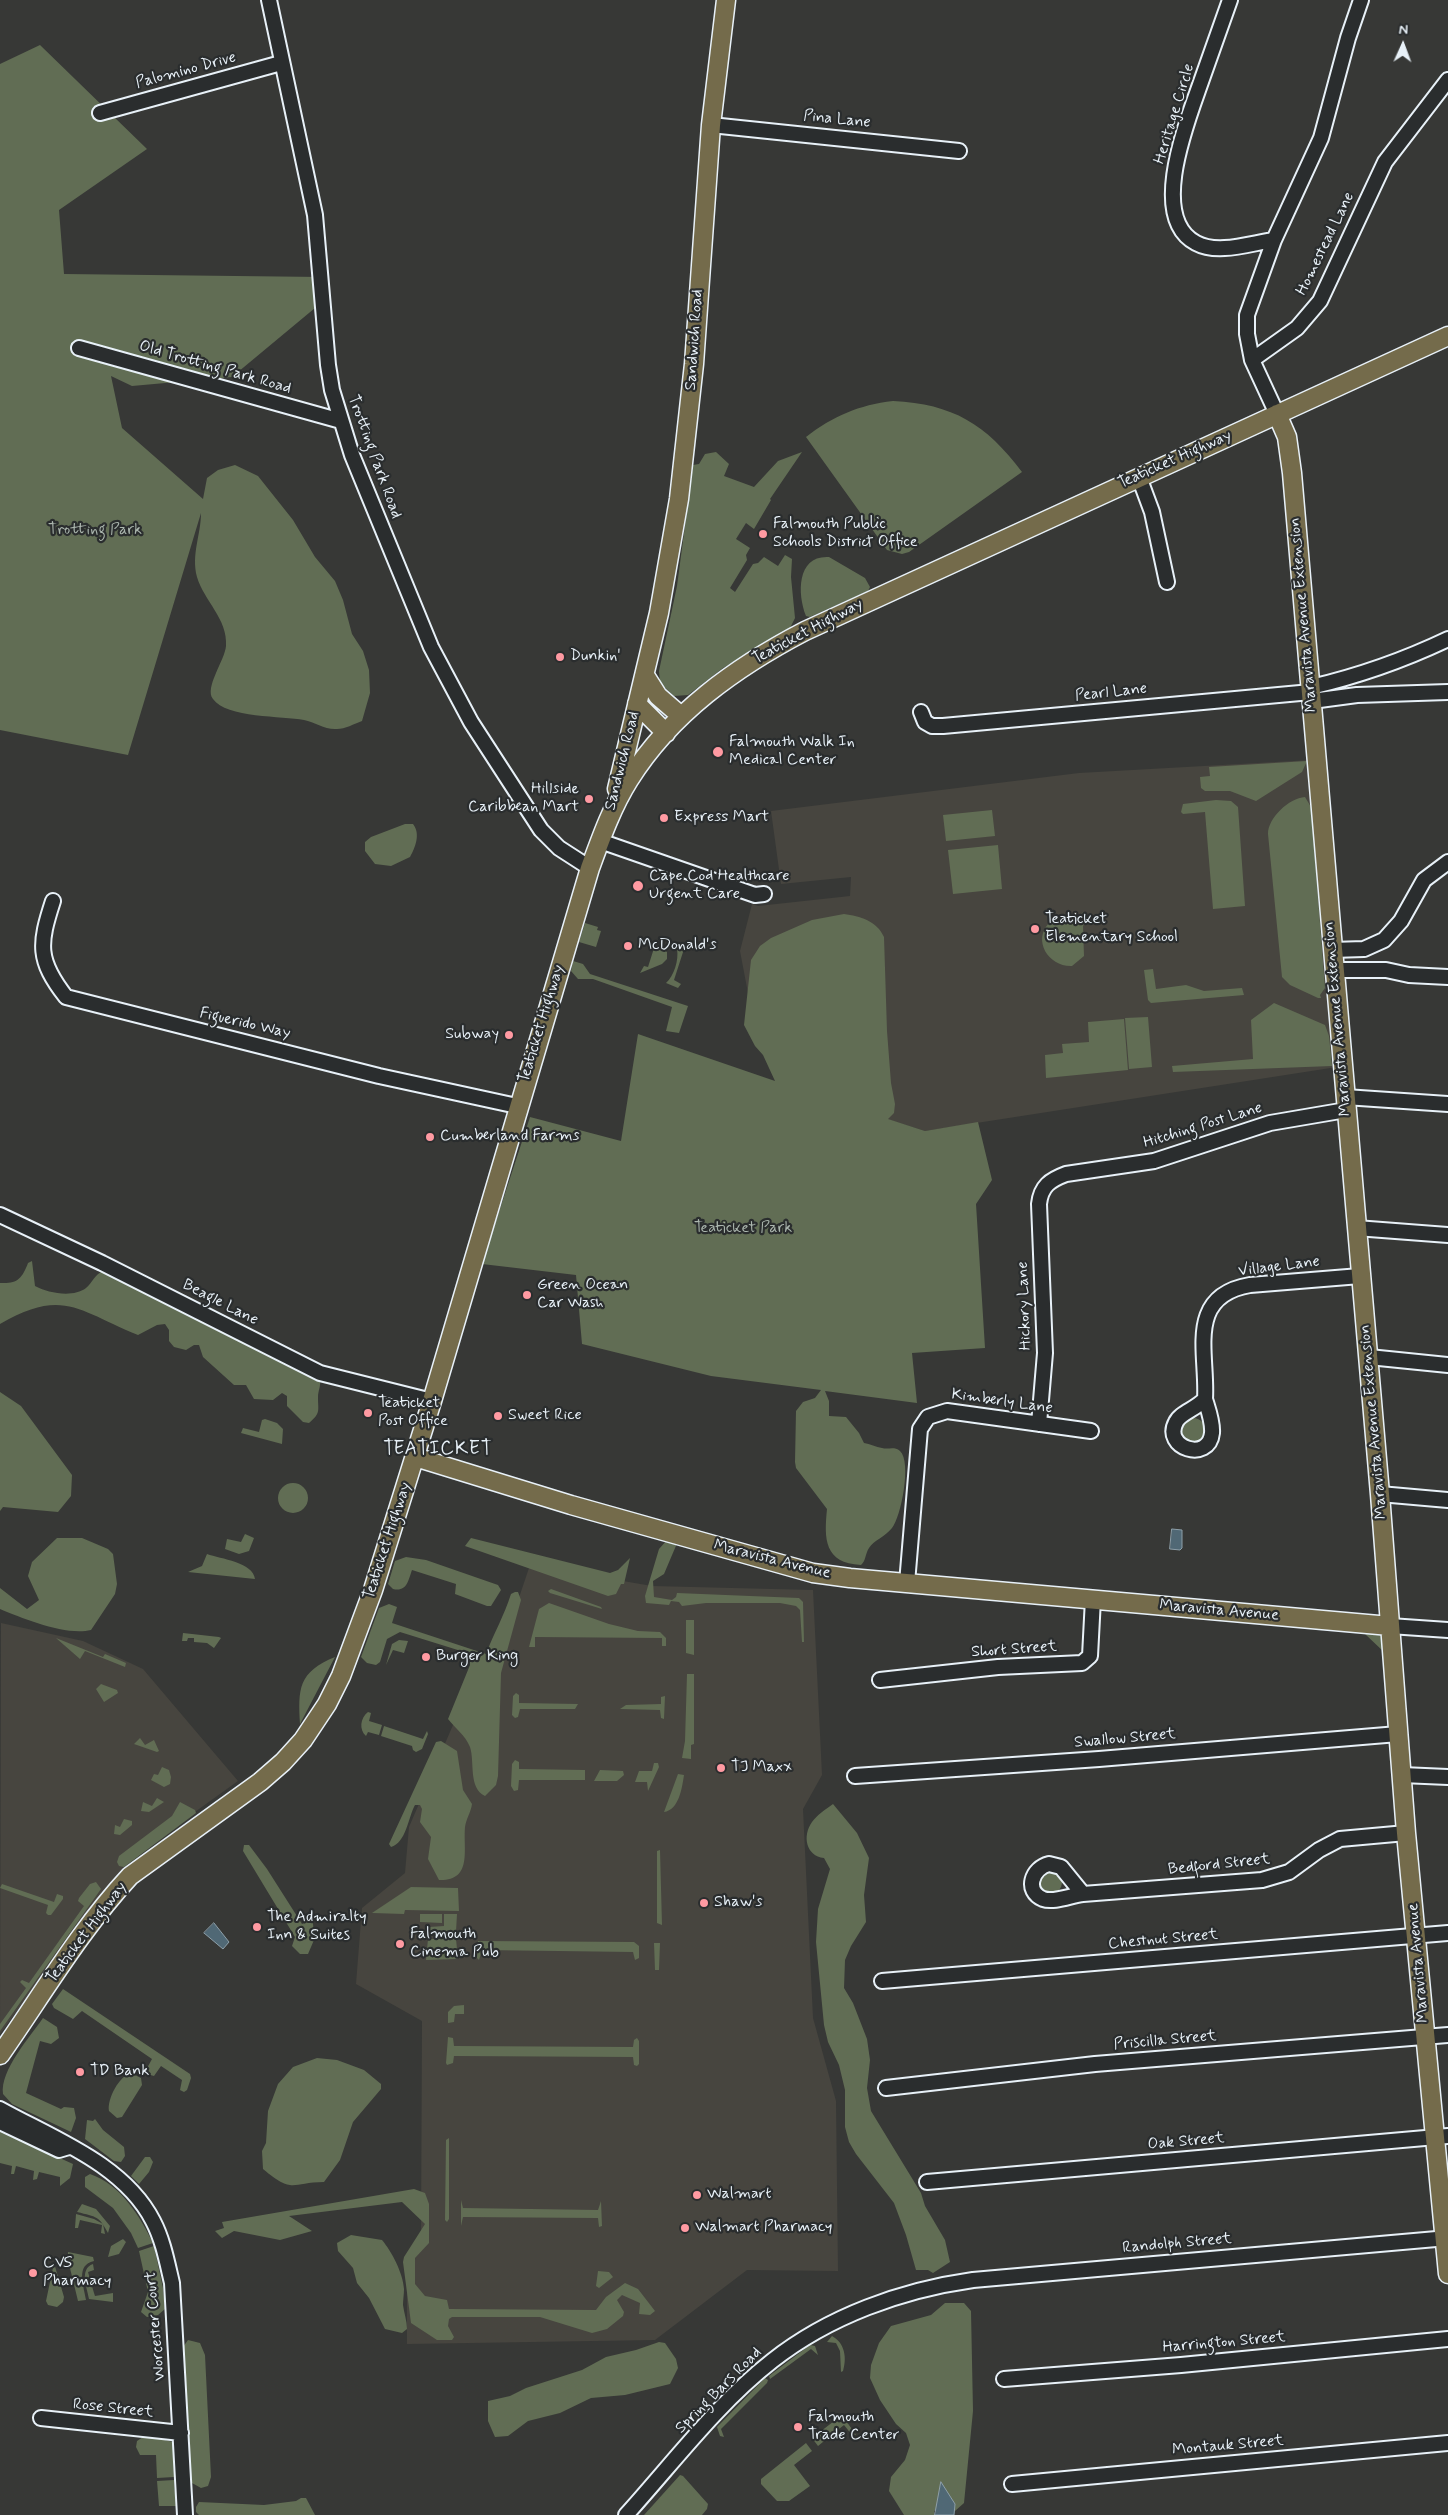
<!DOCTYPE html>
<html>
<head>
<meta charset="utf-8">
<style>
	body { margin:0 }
	#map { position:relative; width:1448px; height:2515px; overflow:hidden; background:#373836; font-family:Mynerve,sans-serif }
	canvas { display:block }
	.north { position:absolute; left:1378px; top:20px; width:50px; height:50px; -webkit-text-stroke:4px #2a2d2e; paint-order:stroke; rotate:2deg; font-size:14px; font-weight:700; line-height:20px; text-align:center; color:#e8f1f8 }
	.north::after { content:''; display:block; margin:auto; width:18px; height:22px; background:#e8f1f8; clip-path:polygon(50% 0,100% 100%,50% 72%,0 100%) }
</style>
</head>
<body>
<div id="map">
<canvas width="1448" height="2515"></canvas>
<div class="north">N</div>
</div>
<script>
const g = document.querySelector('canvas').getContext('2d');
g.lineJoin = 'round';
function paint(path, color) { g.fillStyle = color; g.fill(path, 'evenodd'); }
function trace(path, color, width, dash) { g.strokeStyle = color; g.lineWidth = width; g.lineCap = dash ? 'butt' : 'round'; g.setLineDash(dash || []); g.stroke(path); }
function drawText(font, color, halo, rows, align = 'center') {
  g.font = font + ' Mynerve,sans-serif'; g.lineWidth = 4.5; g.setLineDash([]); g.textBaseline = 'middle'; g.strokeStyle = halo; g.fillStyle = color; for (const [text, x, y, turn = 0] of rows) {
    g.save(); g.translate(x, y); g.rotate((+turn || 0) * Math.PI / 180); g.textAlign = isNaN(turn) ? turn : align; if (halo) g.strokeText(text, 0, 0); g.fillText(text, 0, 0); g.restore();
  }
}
const built = new Path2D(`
	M1311,760l26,307 -412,64 -74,-23 -96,-78 -15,-79 12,-47 6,2 92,-10 1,-19 -70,7 -10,-73 308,-38z
	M530,1565l122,21 161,4 9,185 -19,34 10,209 23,83 2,170 -91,-1 -92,70 -248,4v-86l14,-23 1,-214 -66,-37 6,-76 43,-35 4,-46 44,-102 21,-60 24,-5z
	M1,1623l82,18 60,28 95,112 -110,79 -128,174z`);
const green = new Path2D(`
	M40,45l107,104 -88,61 5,64 258,3 -1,26 -89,74 -100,9 -21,-10 11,52 81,71 4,-21 11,-8 17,-5 23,11 35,44 22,37 20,24 8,19 9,34 11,17 6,19 1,23 -8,28c-8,3 -17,8 -25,8 -12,1 -22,-7 -33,-9 -21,-4 -78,-2 -91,-21 -9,-11 12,-39 13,-53 2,-27 -22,-45 -29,-69 -6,-23 4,-42 4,-64l-73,242 -128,-25v-666z
	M893,401c60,3 93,23 129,71l-113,80 -7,2 -15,-4 -81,-113c27,-21 53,-32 87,-36z
	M716,452l13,12 -5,12 30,11 24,-26 24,-9 -32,47 1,1 -17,29 -8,-6 -10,16 14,9 -4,7 1,5 -17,28 5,4 18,-28 5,-1 6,-6 14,9 7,-11 7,4 -1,18 4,41 -5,10 -67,40 -35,27 -14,1 -14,-13 -1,-12 18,-85 16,-121 6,-1 6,-10z
	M829,557l36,21 5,9 -2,4 -58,26 -4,-1c-9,-23 -9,-61 23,-59z
	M1307,761l-5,11 -46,29 -26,-10h-25l-4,-3 -1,-11 10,-1 -1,-9z
	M1305,797l6,10 14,181 -5,7 1,3h-3l-28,-13 -8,-8 -14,-143c0,-16 21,-36 37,-37z
	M1216,800l15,1 7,6 7,99 -32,3 -8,-97 -22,2 -2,-2 2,-8z
	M992,810l3,26 -49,5 -3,-26z
	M405,824h8c8,10 2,24 -3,33l-19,9 -16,-2 -10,-13v-9l6,-5z
	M998,845l4,44 -49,5 -5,-44z
	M1083,912l6,5 -6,9 1,30 -12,10c-23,1 -40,-25 -23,-43l27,-2z
	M844,914c16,2 33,7 40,23l3,94 4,52 4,21 -1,9 -6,6 37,12 53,-9 14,58 -16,24 9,144 -73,5 5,50 -92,-12 4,10v15l17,1 13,16 5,10c6,1 12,4 18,5 6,2 12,-2 18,3 12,11 1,66 -8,77 -7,9 -18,12 -23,20 -4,6 -3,13 -8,17 -37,-2 -37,-26 -34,-56l-31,-41 -1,-6 1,-51 7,-9 12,-4 6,-8 -110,-14 -129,-32 -6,-69 -94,-11 48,-147 91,24 17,-107 137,47 -12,-26 -8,-9 -11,-21 7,-65 9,-14 11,-8 41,-18z
	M585,923l13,4 -1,3 4,1 -5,16 -17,-5z
	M655,945l12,7v7l-5,5 -22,9 4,-7 4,1z
	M679,947l5,2 -10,31 7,4 -3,4 -12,-5c8,-7 13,-23 11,-34z
	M573,961l10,3 7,10 98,32 -9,27 -13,-2 6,-24 -79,-28h-15l-7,-8z
	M1153,969l3,20 30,-4 18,6 38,-3 2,7 -93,8 -3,-3 -4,-30z
	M1274,1003l51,22 4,11 3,30 -159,6 -1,-6 81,-7 -2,-39z
	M1148,1017l4,50 -23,2 -4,-51z
	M1124,1019l4,51 -82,8 -1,-23 18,-2 -1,-9 27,-2 -1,-20z
	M32,1261l3,25c13,7 38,12 51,2 6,-5 9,-14 17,-17l217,109c1,6 -2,11 -2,17 0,14 3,16 -9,26l-6,-1 -16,-16v-10l-5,-3 -9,7 -19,-1 -8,-14h-12l-31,-28 -4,-12h-5l-8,5 -12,-3 -5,-6v-11l-4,-6 -8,1 -19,10c-59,-24 -75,-48 -138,-11v-41c17,1 22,-4 28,-20z
	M0,1392l21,14 51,69 -1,21 -13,16 -55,-5 -3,4z
	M1180 1431a13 13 0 1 1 26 0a13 13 0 1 1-26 0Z
	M265,1419l12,4 6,6 -1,15 -41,-11 2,-5 16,4 3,-12z
	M278 1498a15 15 0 1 1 30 0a15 15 0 1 1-30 0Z
	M245,1534l9,4 -5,13 -10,3 -14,-5 2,-10 14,3z
	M57,1538h25l26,11 5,5 4,30 -2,10 -24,36c-25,6 -67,-11 -91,-21v-21l27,21 12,-9 -11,-24 4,-14z
	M471,1538l139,35 8,-3 12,-12 -6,26h-3l-5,10 -8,2 -143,-50z
	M667,1540l11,1 -14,33 -11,7 1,16 18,3 4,-3 1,-4 122,5 4,4 1,40h-2l-2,-32 -4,-4 -16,-3h-74l-24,3 -3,-4 -8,-1 -2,4 -23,-2 -1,-7 14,-47z
	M207,1554c14,5 46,8 48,25l-67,-7 14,-6z
	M406,1557l20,3 72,25 3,5 -10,16h-4l-32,-12 1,-10 -44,-14c-4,11 -5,22 -19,19l-5,-5 7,-23z
	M551,1589l50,18 1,2 -52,-16 -2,-2z
	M515,1592h3l3,8 -20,73 -3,103 -2,9 -11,11c-17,-8 -10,-34 -15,-49 -5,-12 -15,-19 -22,-28l22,-54 -3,-10 -6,-4 -61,-19 -13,7 -7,23 -4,3 -9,-2 -6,-6 18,-49 10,-4 8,3 -5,16 94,31c8,-21 18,-38 25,-60z
	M549,1603l60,21 29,7 22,1 6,6v8h-4v-8l-127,-1v10h-6l10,-38z
	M686,1620h8v35l-8,-2z
	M1365,1632h17l2,20 -19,-18z
	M183,1633l36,4 2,1 -7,10 -7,-5 -13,-1v-4h-6l-1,3h-5z
	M56,1638l47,19 2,-3 21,9 -1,4 -40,-16 -5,8z
	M399,1640l9,1 -4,12 -11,-3 -7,15 6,-21z
	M335,1657l-35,67c-2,-35 -2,-52 35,-67z
	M687,1674h7v70l-3,1v14l-9,-1 3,-17z
	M101,1684l16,6 1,3 -14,9 -8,-13z
	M516,1693l3,2v8l59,1 -3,5h-55l-2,8 -3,1 -3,-3 1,-19z
	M665,1696l-1,23 -3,-1 -1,-8 -40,-1 6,-4 35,-1v-7z
	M368,1712l3,1 -2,8 13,4 -3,10 -11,-3 -2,4c-7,-6 -6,-18 2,-24z
	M384,1726l39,13 4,-8 1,3 -6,15 -6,3 -3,-2 -1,-4 -31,-10z
	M140,1738l5,7 9,-5 5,11 -2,1 -23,-8z
	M441,1741l16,10 6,39 9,14c-1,8 -6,15 -7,23 -2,23 8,54 -26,53l-11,-21 3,-22 -11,-15 2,-13 -2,-4h-5c-7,13 -9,38 -24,42l-2,-3 47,-102z
	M515,1760l4,2v7l66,1v10h-66l-1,10 -4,1 -3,-5 1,-22z
	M654,1763h4l1,4 -11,24 -1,-9h-12l4,-11h13z
	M162,1767l7,3 2,7 -1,7 -6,3 -13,-7 3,-6 4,1z
	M600,1770l23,1 1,4 -7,6h-23z
	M678,1774l6,1c-2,13 -5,35 -20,37z
	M157,1798l7,4 -15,10 -8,-1 2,-9 9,4z
	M180,1802l15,8 1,3 -72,54 -5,-1 -2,-4 2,-6 53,-40z
	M833,1804l24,29 12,25 -5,37 2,27 -15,24 -6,14 -1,28 9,15 14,36 3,21 -3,28 4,23 50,82 4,13 20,34 5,22 -17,11 -5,-3h-12l-10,-35 -12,-32 -38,-49 -7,-12 -4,-15v-37l-6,-25 -11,-23 -4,-17 -8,-83 2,-33 12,-40 -6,-11c-18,-2 -22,-22 -12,-36 5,-7 14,-13 21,-18z
	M124,1819l8,2v4l-12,10 -6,-1 1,-9 5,2z
	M244,1845h5l18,24 35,55 7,-3 4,2 1,17 -6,14h-8l-8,-8 3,-9 -52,-86z
	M660,1850l2,75 -5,-2v-72z
	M1038 1882a12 12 0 1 1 24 0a12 12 0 1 1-24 0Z
	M96,1882l5,7 -101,142v-7l26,-36 -6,-6 2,-2 7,3 55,-77 -6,-5 1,-3 11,-14z
	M2,1884l52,18 3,-8 6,2v3l-12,16h-3l-2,-2 2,-8 -48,-17z
	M411,1887l47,1 1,23 -54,-1 -1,4 -32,-1z
	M420,1914h22v9l-22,-1z
	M444,1914h13l-1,18h-28l1,-5 15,-1z
	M428,1939h28l2,20 -32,1z
	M478,1941l156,1 5,4v12l-4,2 -2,-8 -151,-2 -3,10 -2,-2z
	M654,1943h6l-1,27h-4z
	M63,1989l127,85 1,4 -4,12 -3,2 -4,-2 2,-10 -21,-14 -7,10 -7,-2 -1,-4 6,-11 -70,-48 -9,8 -19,-11 -2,-4z
	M454,2006l10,-1v9h-9l-1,8 -6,1v-11z
	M43,2018l14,9 2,11 -8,6 -11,-3 -14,52 35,16 3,-2 10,1 2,10 -5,14 -59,-28 -9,-10c-3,-24 27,-57 40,-76z
	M448,2037l5,1 1,8 179,1 1,-7 3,-2 2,3v23l-2,2 -3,-1 -1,-8 -179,-1 -1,7 -6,2 -1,-2z
	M317,2058l20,2 27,10 17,14v5l-28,33 -13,38 -16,22c-33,0 -30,13 -61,-13l-1,-18 4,-8 2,-32 10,-27 15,-17z
	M131,2073l10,5 1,7 -20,32 -5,1 -8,-7c-2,-12 10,-35 22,-38z
	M95,2119l8,11 21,17 1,9 -4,6 -7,-1 -29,-22 2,-19 6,1z
	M0,2131l73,33 -3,14 -10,8v-9l-21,-5 -2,7 -4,1 1,-9 -18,-5 -2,8h-3l1,-8 -12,-3z
	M449,2138v81l-2,3 -2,-2 1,-80z
	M145,2157h5l3,5 -4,10 -10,12 -8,-8z
	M90,2174c30,10 50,42 63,69l-15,5 -7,-15 -18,-25 -28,-21v-10z
	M414,2189l11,4 4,11v39l-14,15v26l10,12 22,4 2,9 147,1 10,-13 19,-14 13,6 17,22 -5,4 -11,-1 1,-11 -18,-8 -5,5 7,12 -1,4 -16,13 -15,4 -52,-16h-88l-3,2 -1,7 6,11 -2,3h-15l-26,-17 -8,-61 1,-5 21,-33 -23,-22 -113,14 23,15 -32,9 -46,-9 -12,7 -7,-7 9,-3 -2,-6z
	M461,2200l2,8 135,2 3,-9 1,25 -3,1 -1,-9 -135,-1 -2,9z
	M82,2204l14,5 14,17 -2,7c-9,-17 -11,-16 -31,-21z
	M76,2214l18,5 9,5 2,10 -4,-1 1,-8 -22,-5 -2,8h-3z
	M351,2235l31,5c10,12 21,33 22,49 0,5 -1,11 -1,16 1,8 4,16 4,24l-5,4 -17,-4 -16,-31 -12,-15 -4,-15 -15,-17 -1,-8z
	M123,2239l3,3 -7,12 -11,3 3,-11z
	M154,2246l9,42 2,21 -7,6 -11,2 -6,-5 7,-20 -9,-41z
	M68,2252l25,5 1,4c-19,4 -10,25 -8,39l-8,1 -10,-41z
	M54,2263l10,34 -1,5 -6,5 -9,-2 -2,-4z
	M93,2264l1,6 -6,2 6,21 1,3 18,-3v9l-24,-3c-2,-12 -10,-30 4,-35z
	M598,2271l11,1 4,5 -14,11 -3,-2z
	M945,2303h19l7,8 2,100 -9,92 -9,8v-7l-21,7 1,4h-31l-15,-24 2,-14 14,-17 5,-15 -4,-12 -10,-9 -16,-24 -10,-22 1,-13 8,-22 12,-17 40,-11z
	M832,2336c13,7 15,22 11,35l-2,1 -1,-21 -4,-8 -9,-1z
	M188,2340l12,3 5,12 6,122 -3,9 -7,2 -9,-5 -2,-5 -7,-131z
	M659,2342l6,1 11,16 2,9 -8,16 -45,11 -34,3 -31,15 -32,8 -20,15 -13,1 -7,-16v-20l22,-5 16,-8 56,-18 24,-13 30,-7z
	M810,2345l5,1 3,9 -7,-6 -41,30 -1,-3z
	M765,2378l3,2 -1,3 -46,46 3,8 -4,-1 -3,-9z
	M842,2415l14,20h-4l-8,-10 -26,21 -6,-8z
	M146,2435l27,7 1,35 -17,1 -1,-23h-16l-4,-8 1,-6z
	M806,2443l6,8 -18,14 16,21 -21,15h-12l-16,-17v-5z
	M680,2475l3,1 25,28 -1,5 -5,6h-58z
	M174,2480l2,26h-17l-2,-25z
	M301,2498h5l9,17h-116l-3,-3v-5l3,-5 65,3 32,-4z`);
const water = new Path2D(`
	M1172,1529l10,1v18l-2,2 -10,-1z
	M214,1923l15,19 -6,7 -19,-16z
	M941,2482l14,22 -1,11h-19z`);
const minor = new Path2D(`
	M269,0l46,215 13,150 4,25 20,65 79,192 40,75 70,108 18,18 31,20
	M1230,0c-9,26 -19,53 -28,79 -13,38 -55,138 -6,164 22,12 55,0 78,-3l47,-102 27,-100 13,-38
	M100,113l181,-50
	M711,125l248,26
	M79,348l262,73
	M1252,360l-5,-26v-19l27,-75
	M1277,414l-25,-54 45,-32 23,-27 65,-139 63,-82
	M1139,477l13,35 15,70
	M1311,687c47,-11 93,-27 137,-48
	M1312,701l45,-6 91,-3
	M921,712l4,10 7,4h11l368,-34
	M600,841l155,54 9,-1
	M53,901c-14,43 -16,59 13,96l313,79 138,30
	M1332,950l32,-1 20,-9 17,-19 23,-41 24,-18
	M1334,970h52l23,5 39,2
	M1345,1097l103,7
	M0,1215l102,48 218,110 112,28
	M1356,1228l92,7
	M1369,1357l79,8
	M1205,1399c3,-45 -20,-103 45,-114l110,-9
	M1205,1399c3,10 8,23 7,34 -3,30 -50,15 -36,-11 4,-9 20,-13 29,-23z
	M1039,1424l6,-71 -6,-149c2,-18 11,-24 27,-30l88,-13 116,-38 76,-13
	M1380,1494l68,6
	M907,1583l13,-154 8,-12 19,-6 144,20
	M1390,1626l58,4
	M880,1680l118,-13 84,-4 8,-7 3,-57
	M1402,1775l46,2
	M855,1776l244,-17 299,-25
	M1049,1864l12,3 22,27c-11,1 -29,9 -40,5 -19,-8 -11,-31 6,-35z
	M1083,1894l179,-14 27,-8 30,-22 21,-11 66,-6
	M882,1981l566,-48
	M886,2088l209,-24 353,-29
	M0,2109c52,29 124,55 153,112 10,19 14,41 19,62l13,232
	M0,2122l59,28 10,-3
	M927,2182l521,-46
	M1004,2379l177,-14 267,-26
	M41,2418l140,15
	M1012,2484l436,-41
	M626,2515c47,-52 91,-111 146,-154 57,-45 130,-71 201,-81l475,-42`);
const major = new Path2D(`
	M1277,414l10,23 5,36 88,1021 26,339 42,441
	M646,677l12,19 23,20
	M637,704l29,29
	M617,789l42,-176 20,-114 15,-135 17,-239 15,-125
	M415,1457l156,48 242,68 37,5 540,48
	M0,2055c42,-60 80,-125 130,-179l130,-94 23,-20 20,-22 24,-36 14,-28 32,-86 59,-189 158,-533c11,-30 22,-61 39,-88 42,-67 107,-113 176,-149l643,-295`);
const markers = [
	[763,534,5,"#ff9aa2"],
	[560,657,5,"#ff9aa2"],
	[718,752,6,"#ff9aa2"],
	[589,799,5,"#ff9aa2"],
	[664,818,5,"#ff9aa2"],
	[638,886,6,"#ff9aa2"],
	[1035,929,5,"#ff9aa2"],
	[628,946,5,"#ff9aa2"],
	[509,1035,5,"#ff9aa2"],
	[430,1137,5,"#ff9aa2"],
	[527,1295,5,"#ff9aa2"],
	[368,1413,5,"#ff9aa2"],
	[498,1416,5,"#ff9aa2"],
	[426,1657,5,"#ff9aa2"],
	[721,1768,5,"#ff9aa2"],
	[704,1903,5,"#ff9aa2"],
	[257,1927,5,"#ff9aa2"],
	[400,1944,5,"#ff9aa2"],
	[80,2072,5,"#ff9aa2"],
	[697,2195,5,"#ff9aa2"],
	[685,2228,5,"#ff9aa2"],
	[33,2273,5,"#ff9aa2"],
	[798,2427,5,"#ff9aa2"]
];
const streetNames = [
	["Palomino Drive",186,71,-15],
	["Heritage Circle",1175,114,-73],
	["Pina Lane",837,120,6],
	["Homestead Lane",1326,244,-64],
	["Sandwich Road",695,340,-86],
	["Old Trotting Park Road",215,368,16],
	["Trotting Park Road",374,457,70],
	["Teaticket Highway",1175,460,-24],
	["Maravista Avenue Extension",1304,615,-95],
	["Teaticket Highway",808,632,-28],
	["Pearl Lane",1111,693,-6],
	["Sandwich Road",623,761,-76],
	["Maravista Avenue Extension",1338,1019,-95],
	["Figuerido Way",245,1024,13],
	["Teaticket Highway",542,1024,-73],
	["Hitching Post Lane",1203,1126,-17],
	["Village Lane",1279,1267,-7],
	["Beagle Lane",220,1303,27],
	["Hickory Lane",1025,1306,-92],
	["Kimberly Lane",1002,1402,8],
	["Maravista Avenue Extension",1374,1422,-95],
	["Teaticket Highway",388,1541,-72],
	["Maravista Avenue",772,1560,14],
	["Maravista Avenue",1219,1611,5],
	["Short Street",1014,1650,-4],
	["Swallow Street",1125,1739,-5],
	["Bedford Street",1219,1865,-6],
	["Teaticket Highway",87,1933,-53],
	["Chestnut Street",1163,1940,-5],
	["Maravista Avenue",1419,1963,-95],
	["Priscilla Street",1165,2041,-5],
	["Oak Street",1186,2142,-5],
	["Randolph Street",1177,2244,-5],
	["Worcester Court",156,2326,-95],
	["Harrington Street",1224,2343,-5],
	["Spring Bars Road",719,2391,-45],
	["Rose Street",113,2409,6],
	["Montauk Street",1228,2446,-5]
];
const poiNames = [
	["Falmouth Public",773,525],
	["Schools District Office",773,543],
	["Dunkin'",570,657],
	["Falmouth Walk In",729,743],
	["Medical Center",729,761],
	["Hillside",579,790,"right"],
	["Caribbean Mart",579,808,"right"],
	["Express Mart",674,818],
	["Cape Cod Healthcare",649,877],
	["Urgent Care",649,895],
	["Teaticket",1045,920],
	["Elementary School",1045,938],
	["McDonald's",638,946],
	["Subway",499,1035,"right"],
	["Cumberland Farms",440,1137],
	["Green Ocean",537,1286],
	["Car Wash",537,1304],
	["Teaticket",378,1404],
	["Post Office",378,1422],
	["Sweet Rice",508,1416],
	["Burger King",436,1657],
	["TJ Maxx",731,1768],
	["Shaw's",714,1903],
	["The Admiralty",267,1918],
	["Inn & Suites",267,1936],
	["Falmouth",410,1935],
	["Cinema Pub",410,1953],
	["TD Bank",90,2072],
	["Walmart",707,2195],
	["Walmart Pharmacy",695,2228],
	["CVS",43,2264],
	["Pharmacy",43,2282],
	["Falmouth",808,2418],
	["Trade Center",808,2436]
];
const parkNames = [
	["Trotting Park",95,531],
	["Teaticket Park",743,1229]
];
const quarterNames = [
	["TEATICKET",438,1450]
];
paint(built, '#47453f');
paint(green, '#616d54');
paint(water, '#506875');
trace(water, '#8d9fa9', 1);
trace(minor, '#e8f1f8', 18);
trace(major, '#e8f1f8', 21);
trace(minor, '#2a2d2e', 14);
trace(major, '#746b4b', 18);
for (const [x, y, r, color] of markers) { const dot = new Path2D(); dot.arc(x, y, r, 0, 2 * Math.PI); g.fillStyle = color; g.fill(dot); trace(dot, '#2a2d2e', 2); }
drawText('16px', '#e8f1f8', '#2a2d2e', streetNames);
drawText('16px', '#e8f1f8', '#2a2d2e', poiNames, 'left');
drawText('16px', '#abb6ae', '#2a2d2e', parkNames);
g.letterSpacing = '1px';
drawText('19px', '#e8f1f8', '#2a2d2e', quarterNames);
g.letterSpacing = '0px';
</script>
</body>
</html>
